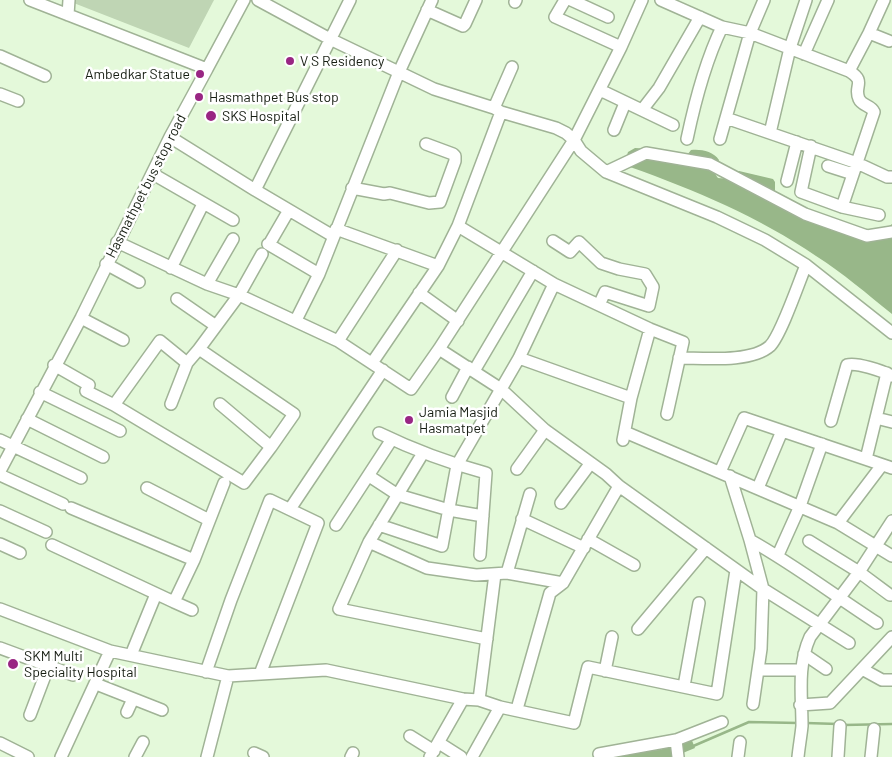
<!DOCTYPE html>
<html>
<head>
<meta charset="utf-8">
<style>
	body { margin:0 }
	canvas { display:block; background:#e4f9da }
</style>
</head>
<body>
<canvas width="892" height="757"></canvas>
<script>
const g = document.querySelector('canvas').getContext('2d');
g.lineJoin = 'round';
function paint(path, color) { g.fillStyle = color; g.fill(path, 'evenodd'); }
function trace(path, color, width, dash) { g.strokeStyle = color; g.lineWidth = width; g.lineCap = dash ? 'butt' : 'round'; g.setLineDash(dash || []); g.stroke(path); }
function drawText(font, color, halo, rows, align = 'center') {
  g.font = font + ' Barlow,sans-serif'; g.lineWidth = 5; g.setLineDash([]); g.textBaseline = 'middle'; g.strokeStyle = halo; g.fillStyle = color; for (const [text, x, y, turn = 0] of rows) {
    g.save(); g.translate(x, y); g.rotate((+turn || 0) * Math.PI / 180); g.textAlign = isNaN(turn) ? turn : align; if (halo) g.strokeText(text, 0, 0); g.fillText(text, 0, 0); g.restore();
  }
}
const green = new Path2D(`
	M66,0h148l-25,48z`);
const water = new Path2D(`
	M635,148l33,2 16,9 7,-9c10,-1 22,1 28,10l-4,14 3,4 12,1 9,-8 34,8 2,3v13l43,30 13,5 17,4 29,1 15,-11v90c-25,-20 -49,-41 -76,-58 -57,-39 -121,-66 -186,-89l-4,-9 2,-6z
	M691,738l4,10 -22,9h-59l7,-6 39,-1z`);
const stream = new Path2D(`
	M806,723l32,1
	M844,725l48,-1
	M691,747l58,-25 49,1`);
const minor = new Path2D(`
	M258,0l72,39 104,50 60,19 7,4 55,16 10,5 8,7 7,11 25,21 111,45 48,23 41,25 86,68
	M565,0l-10,17 66,30
	M571,0l37,17
	M661,0l61,27 28,6 99,38c18,11 4,15 10,28 3,7 12,6 15,13l-32,95 -41,-15 10,-46
	M515,2l1,-2
	M427,10l36,16 2,-2 11,-24
	M68,15l1,-15
	M869,33l20,8
	M804,54l24,-54
	M0,56l45,20
	M207,69l37,-69
	M849,71l20,-38 15,-33
	M600,90l73,35
	M0,94l18,7
	M494,108l18,-41
	M642,110l17,-22 41,-71
	M726,118l131,45 30,14h5
	M614,130l11,-27
	M770,133l20,-85 16,-48
	M170,137l85,53 95,-190
	M687,139c8,-38 18,-77 35,-112
	M720,139l30,-106 14,-33
	M828,166l25,8
	M606,172l40,-19 64,11 95,50 62,22 25,-4
	M153,174l80,46
	M787,181l10,-39
	M352,188l32,6 6,-1 39,10 11,-1 15,-41v-5l-2,-2 -27,-10
	M255,190l78,46
	M842,207l37,8
	M458,226l96,58 96,45 33,13 -16,72
	M336,229l102,37
	M271,241l18,-31
	M553,241l17,11 9,-10 22,21 18,6 26,5 8,13 -4,19 -44,-14 -6,13
	M117,242l90,42 32,11 99,46 73,48 28,-40 135,-209 47,-93 21,-47
	M268,244l51,30
	M262,254l-23,41 -40,54 95,65 -23,33
	M106,264l33,18
	M171,268l32,-64
	M207,284l26,-45
	M419,293l39,28
	M177,299l39,27
	M81,318l42,22
	M296,320l23,-46 80,-202 33,-72
	M338,341l59,-91
	M439,349l62,40 44,41 61,44 13,12 144,103 86,54
	M519,358l112,40
	M679,358c25,0 72,5 91,-12 11,-11 29,-64 36,-81
	M372,363l66,-97 20,-40 43,-114
	M54,365l35,20 -3,6 28,14 130,78 27,-36 -51,-43
	M474,371l59,-100
	M40,392l80,39
	M452,397l16,-30
	M171,404l16,-41
	M114,405l46,-64 27,22 12,-14
	M876,418l16,4
	M27,419l76,38
	M831,421l16,-56c9,-3 36,6 45,11
	M625,432l213,91 54,33
	M379,433c35,17 70,30 107,40l-6,82
	M0,440l81,38
	M623,440l8,-42 19,-69
	M423,453l-54,89 -30,67 148,30
	M866,459l21,-86
	M517,469l28,-39
	M0,471l81,-153 89,-181 37,-68 -177,-69
	M720,472l24,-54 148,50
	M0,475l63,29
	M369,476l29,19 51,15 34,6
	M730,476l20,64 13,49 -2,60 -8,55
	M147,488l62,32
	M758,488l24,-57
	M561,503l29,-39
	M71,508l123,52
	M290,509l93,-139
	M0,511l46,21
	M522,519l62,29
	M838,523l44,-58
	M336,525l56,-86
	M379,525l63,21 15,-81 62,-107 35,-74
	M588,539l46,26
	M750,540c45,25 85,56 127,83
	M809,541l50,31 31,23
	M369,542l58,26 49,7 31,-2 56,10
	M0,544l20,9
	M52,545l122,57 20,-42 30,-77
	M778,555l22,-49 22,-62
	M507,573l23,-79
	M174,602l18,8
	M0,609l110,42 118,25 98,-6 137,29 16,1 21,7 74,16 14,-56 129,27 19,-124
	M638,629l68,-81
	M0,648l73,27
	M804,654l22,15
	M131,655l25,-61
	M862,669l20,11h10
	M758,670h43
	M605,671l7,-34
	M206,672l25,-72 39,-100 48,23 -58,151
	M96,684l66,26
	M684,686l15,-83
	M479,700l16,-126
	M800,705l30,-2 62,-66
	M517,709l33,-116 13,-10 56,-97
	M127,712l6,-13
	M30,715l19,-50
	M410,736l24,15
	M676,740l2,17
	M0,743l28,14
	M439,743l22,14
	M254,753l9,4
	M599,754l77,-14 46,-18
	M61,757l49,-106
	M135,757l8,-15
	M207,757l21,-81
	M351,757l2,-4
	M430,757l33,-58
	M472,757l28,-50
	M738,757l2,-15
	M798,757c1,-10 3,-21 4,-31 0,-30 -5,-60 8,-89l49,-65 33,-51
	M838,757l2,-31
	M871,757l3,-28`);
const markers = [
	[290,61,5,"#992683"],
	[200,74,5,"#992683"],
	[199,97,5,"#992683"],
	[211,116,6,"#992683"],
	[409,420,5,"#992683"],
	[13,664,6,"#992683"]
];
const poiNames = [
	["V S Residency",300,61],
	["Ambedkar Statue",190,74,"right"],
	["Hasmathpet Bus stop",209,97],
	["SKS Hospital",222,116],
	["Jamia Masjid",419,412],
	["Hasmatpet",419,428],
	["SKM Multi",24,656],
	["Speciality Hospital",24,672]
];
const streetNames = [
	["Hasmathpet bus stop road",146,186,-63]
];
paint(green, '#bfd5b4');
paint(water, '#98b789');
trace(stream, '#98b789', 2.5);
trace(minor, '#a0b396', 14);
trace(minor, '#fff', 11);
for (const [x, y, r, color] of markers) { const dot = new Path2D(); dot.arc(x, y, r, 0, 2 * Math.PI); g.fillStyle = color; g.fill(dot); trace(dot, '#fff', 2); }
drawText('14px', '#161d12', '#fff', poiNames, 'left');
drawText('14px', '#161d12', '#fff', streetNames);
</script>
</body>
</html>
